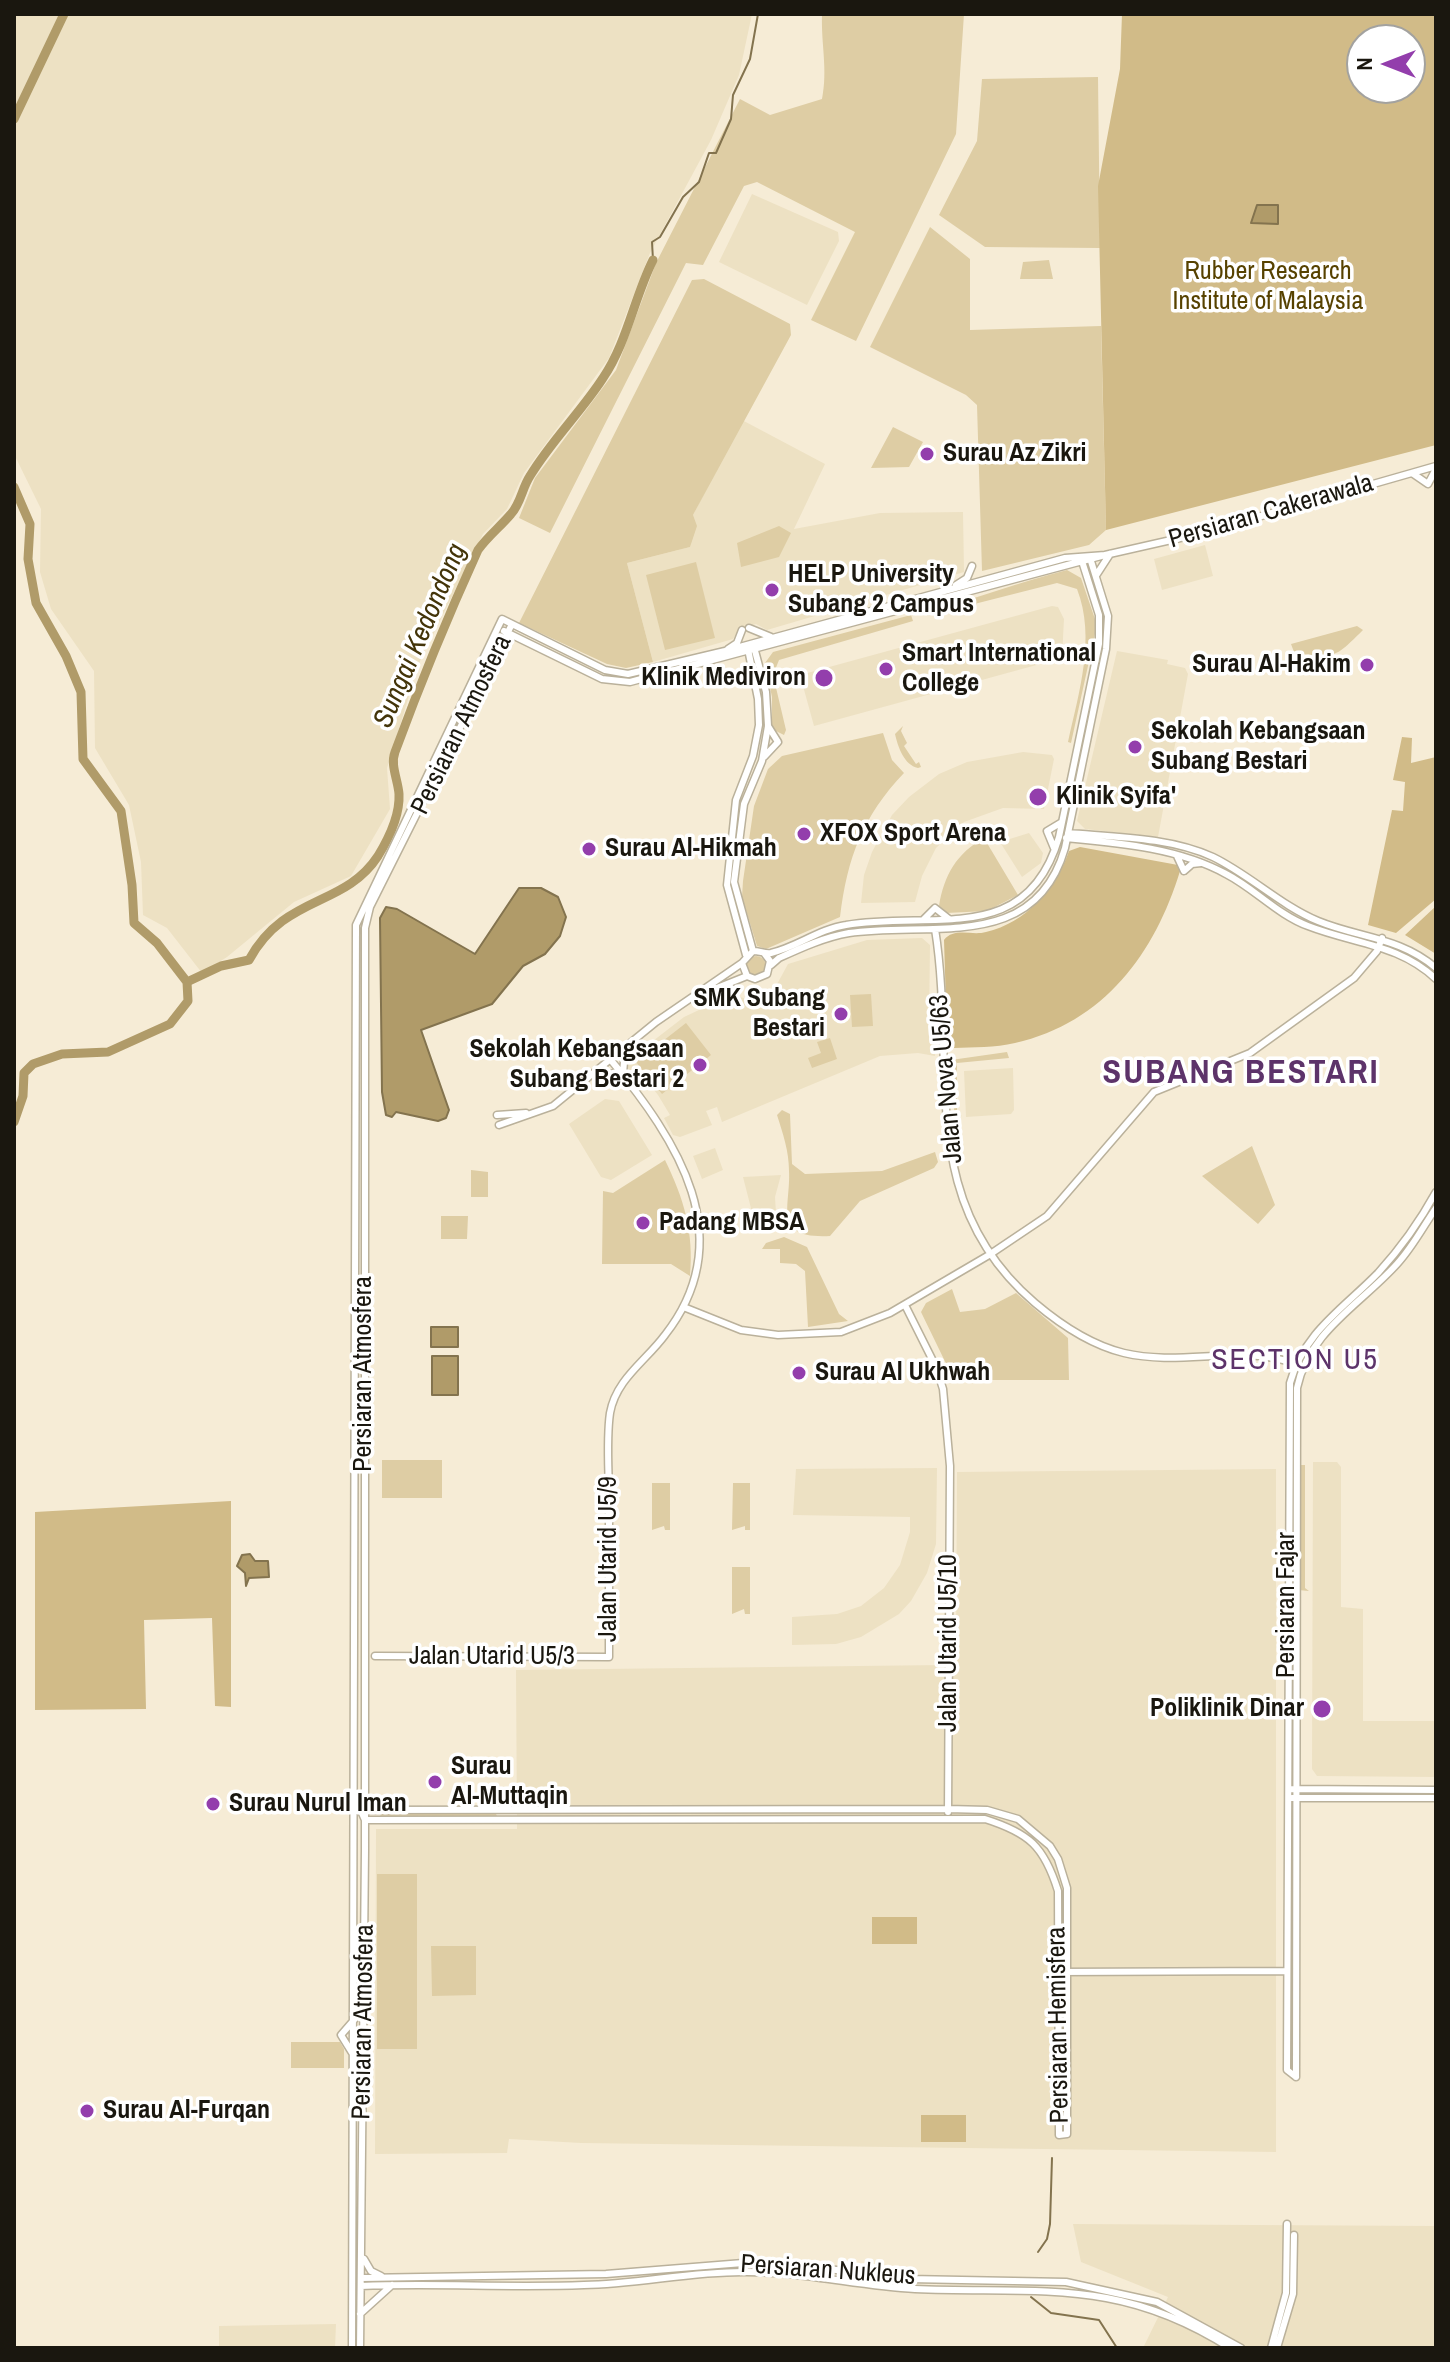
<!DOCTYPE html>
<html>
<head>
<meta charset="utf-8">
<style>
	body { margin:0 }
	#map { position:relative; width:1450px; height:2362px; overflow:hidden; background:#f6ecd6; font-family:"Archivo Narrow",sans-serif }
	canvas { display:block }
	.frame { position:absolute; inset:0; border:16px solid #1a170f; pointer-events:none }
	.north { position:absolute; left:1346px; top:24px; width:80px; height:80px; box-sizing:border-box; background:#fff; border:2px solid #a3a29f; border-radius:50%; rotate:270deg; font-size:22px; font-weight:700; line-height:32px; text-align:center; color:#1a170f }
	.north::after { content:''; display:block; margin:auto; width:28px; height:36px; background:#933eac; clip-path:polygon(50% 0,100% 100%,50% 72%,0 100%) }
</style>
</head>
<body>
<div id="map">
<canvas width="1450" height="2362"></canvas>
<div class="frame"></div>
<div class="north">N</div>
</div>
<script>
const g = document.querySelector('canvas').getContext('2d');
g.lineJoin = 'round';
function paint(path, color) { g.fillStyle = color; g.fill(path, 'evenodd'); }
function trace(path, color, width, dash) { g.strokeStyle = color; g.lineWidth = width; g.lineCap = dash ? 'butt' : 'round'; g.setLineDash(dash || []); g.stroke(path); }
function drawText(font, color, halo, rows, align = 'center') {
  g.font = font + ' "Archivo Narrow",sans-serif'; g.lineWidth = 7; g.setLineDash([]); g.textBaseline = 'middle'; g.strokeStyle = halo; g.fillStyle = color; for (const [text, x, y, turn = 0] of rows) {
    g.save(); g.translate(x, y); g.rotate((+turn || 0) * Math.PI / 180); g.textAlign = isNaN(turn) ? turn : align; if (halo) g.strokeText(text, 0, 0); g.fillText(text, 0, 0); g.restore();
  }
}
const built = new Path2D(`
	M14,14h738l-13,61 -28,65 -61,113 -41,105 -85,115 -17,36 -24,25 -64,129 -32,105 3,41 -39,67 -57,26 -67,55 -25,16 -35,-45 -24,-13 -2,-53 -12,-57 -34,-57 -1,-77 -43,-62 -11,-37 1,-63 -27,-55z
	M752,194l86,38 1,9 -32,64 -88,-43z
	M742,420l83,44 -31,65 86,-16 83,-1 1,60 -197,58 -11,-6 -17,5 -6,10 -80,23 -26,-99 63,-16 3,-32z
	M1205,545l8,31 -51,14 -8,-31z
	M1052,606l6,1 6,12 -2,39 -248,68 -14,-51z
	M1117,651l51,9 -1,4 18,4 3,6 -30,163 -73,-8 -8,-8z
	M1023,752l29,3 2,4 -10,50 -41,-1 -39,14 -28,26 -14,28 -7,26 -54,1 3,-28 8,-23 20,-37 17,-18 30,-23 28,-12z
	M1029,833l14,20 -2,10 -19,14 -22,-35z
	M922,938l8,7 -1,79 4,4 2,28 -17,-3 -38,3 -158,66 -5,-15 -11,4 6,14 -32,12 -7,-2 -9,-17 6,-3 -12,-20 -16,-20 -11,-2 -4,-5v-7l57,-44 47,-22 17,4 28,-13 12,-22 79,-24z
	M1013,1068l1,42 -3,4 -45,3 -2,-46z
	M605,1099l14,2 33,54 -41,25 -10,-3 -32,-53z
	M715,1148l8,22 -21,9 -9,-23z
	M781,1175l-6,22 1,16 -22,7 -11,-43z
	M1313,1462h24l4,5v140l22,2v112h73v56l-119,-1 -5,-7z
	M937,1468l-1,76 -9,29 -16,28 -12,13 -38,23 -25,7 -44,1v-28l45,-3 24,-8 23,-18 16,-23 10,-33v-15l-117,-2 3,-46z
	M1276,1469v683l-695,-9 -72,-4 -2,14 -132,1 1,-325h141l-1,-159 428,-5 12,-18 1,-175z
	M1073,2224l363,2v122h-293l25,-51 -87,-35z
	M336,2324l-1,24h-116v-22z`);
const green = new Path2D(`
	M822,14h142l-8,120 -100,207 -45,-21 44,-88 -98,-50 -13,4 -41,79 -17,-2 -136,270 -31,-15 16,-40 81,-108 40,-107 84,-164 30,16 52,-16c6,-30 -1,-54 0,-85z
	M1098,77l2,171 -115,-1 -46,-32 38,-74 5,-62z
	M930,227l40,32v71l131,-4 5,204 -17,15 -107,26 -5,-166 -11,-10 -96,-48z
	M1049,260l4,19h-33l3,-17z
	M704,279l86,45 1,11 -98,180 4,11 -7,21 -63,16 26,99 -27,6 -19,-4 -88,-41 173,-343z
	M893,427l30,15 -14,25 -38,1z
	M779,526l12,7 -12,24 -38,10 -4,-24z
	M696,562l19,76 -50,12 -19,-75z
	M1067,570l14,8 16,47 -26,118 -3,-1c11,-50 28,-104 9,-153l-20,-6 -130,33 2,-5c46,-12 91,-29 138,-41z
	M911,615l2,6 -134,39 -6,15 13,55 -2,5 -12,-6v-32l-7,-34 8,-11z
	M1357,626l6,4c-28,28 -30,30 -69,22l-3,-8z
	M1099,658h2l-34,168 -2,-1z
	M903,726l-2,5 6,12 -3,3 12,18 3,-2 2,5 -3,1c-14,-3 -20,-21 -23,-34z
	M883,733l9,27 12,13c-41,43 -57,85 -64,144l-74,32 -9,-3 -15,-49 1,-16 11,-75 14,-37 14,-13z
	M984,838l34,57 -31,16 -41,2 -7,-7c5,-31 18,-53 45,-68z
	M746 966a10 10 0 1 1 20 0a10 10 0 1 1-20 0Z
	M871,994l2,32 -21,1 -2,-32z
	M686,1023l25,32 -49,39 -26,-32z
	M830,1038l7,21 -25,9 -4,-10 13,-5 -4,-11z
	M1007,1052l2,6 -52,5v52l5,1 -7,1 -6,-49 2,-8z
	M782,1110l8,4 2,50 13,10 77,-3 53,-19 3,10 -4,6 -74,33 -30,35c-59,3 -39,-29 -41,-65 0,-20 -6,-37 -12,-56z
	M1252,1146l23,59 -17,19 -56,-48z
	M665,1160c19,39 29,72 25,116l-19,-12h-69l1,-73 10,2z
	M471,1170l17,2v25h-17z
	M441,1216h27l-1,23h-26z
	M784,1237l23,10 32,67 9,7 -40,6 -3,-56 -9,-7 -16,-1v-14h-18l4,-6z
	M952,1289l8,23 25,-3 31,-16 52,45 1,42h-115l-33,-68 5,-9z
	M382,1460h60v38h-60z
	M1299,1465h6v123l4,3 -11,-1z
	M652,1483h18v47h-5l-1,-4 -12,4z
	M733,1483h17v47h-5v-4l-13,4z
	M732,1567h18v47h-5l-1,-5 -12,5z
	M381,1813l115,1 1,2 -117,1z
	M377,1874h40v175h-40z
	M431,1946h45v49l-44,1z
	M291,2042h49l4,7v19h-53z`);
const forest = new Path2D(`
	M1122,14h314v431l-330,85 -8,-344 22,-117zM1362,40h48v48h-48z
	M1402,737l10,1 -1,25 25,-6v142l-40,34 -28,-8 24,-115 11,1 2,-29 -12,-2z
	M1080,847l98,18 2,6c-25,82 -76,152 -165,172 -20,5 -42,4 -61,5l-7,-11 -3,-97c10,-13 28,-4 42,-8 40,-9 70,-44 83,-81z
	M1436,906v48l-31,-19z
	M231,1501v206l-16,-1 -3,-88 -68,2 2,89 -111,1v-198z
	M872,1917h45v27h-45z
	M921,2115h45v27h-45z`);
const water = new Path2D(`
	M1257,205h21v19l-27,-1z
	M519,888h22l17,9 8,20 -6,19 -15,18 -22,12 -31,38 -71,26 28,80 -3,8 -8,3 -42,-9 -4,5 -6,-2 -4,-23 -2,-174 6,-11 11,2 78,45z
	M431,1327h27v20h-27z
	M432,1356h26v39h-26z
	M250,1554l5,7h13l1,16 -20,1 -3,8 -1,-13 -8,-7 5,-11z`);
const stream = new Path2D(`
	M653,260l-1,-18 8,-5 23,-40 16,-15 10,-29h7l15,-34 2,-24 17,-36 8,-45
	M1038,2252l9,-13 3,-15 2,-66
	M1031,2297l20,16 48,7 18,28`);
const river = new Path2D(`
	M14,119l50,-105
	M14,487l16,37 -2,35 8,44 30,53 15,36 2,67 38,52 11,74 2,38 23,20 30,39
	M14,1122l9,-26 1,-23 9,-9 29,-10 46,-2 62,-28 18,-23 -1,-19 34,-16 28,-6c36,-66 95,-52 129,-104 11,-18 22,-42 21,-62 -1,-14 -9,-29 -4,-42 25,-68 53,-136 83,-202 10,-14 22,-23 33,-36 10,-11 11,-26 19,-38 21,-35 51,-64 73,-98 24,-35 31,-80 50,-118`);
const secondary = new Path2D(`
	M1412,473l16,11 8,-15
	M1097,574l13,-20
	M956,585l11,-7 5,-12
	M749,628l22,9
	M504,631l98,48 28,3 475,-127 97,-22 234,-67
	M728,649l9,-6 5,-13
	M764,757l14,-15 -10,-16
	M1068,833c46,4 102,4 145,24 37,18 67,48 105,64 41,17 82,16 118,47
	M1066,838c53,5 113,10 160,36 29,15 52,41 82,52 46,18 91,18 128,53
	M1054,848l-7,-17 15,-9
	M1177,856l7,15 8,-7 9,-1
	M923,920l12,-12 14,11
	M935,929c22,137 -21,271 100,374 26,22 56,42 89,50 59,14 118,-10 175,12
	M753,951l-19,-69 10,-78 18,-43 6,-35 -2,-34 -12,-45
	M764,953l6,8 -3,13 -12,5 -8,-3 -5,-13 11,-12c7,0 12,3 18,2 26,-6 48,-24 75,-28 86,-15 181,23 213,-88l40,-193v-29l-18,-57
	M746,955l-19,-70 9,-85 17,-44 6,-31 -1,-26 -10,-50
	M771,965l8,-7c22,-10 46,-21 70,-25 82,-12 186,20 216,-85l41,-199 2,-33 -18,-58
	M692,998l55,-22
	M596,1073l24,1
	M623,1074l2,-25
	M497,1115l29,-2
	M499,1125l54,-19 103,-84 86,-59
	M905,1305l31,62 7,22 7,77 -2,346
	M686,1308l55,22 37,5 63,-3 49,-19 99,-58 58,-39 107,-124 96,-39 104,-75 23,-27 5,-13
	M375,1656l234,1c0,-53 0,-106 0,-158 0,-28 -3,-58 1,-86 6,-34 36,-52 55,-78 76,-97 13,-194 -55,-276
	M1291,1789l145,1
	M1292,1798h144
	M358,1804l7,16 620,-1c44,14 59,27 73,72l1,244
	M365,1810l583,-1 39,1 31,9 32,27 8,13 9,29v246l-8,1
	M1057,1972l230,-1
	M354,2056l-13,-21 13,-15
	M1296,2077l-9,-7 3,-687c14,-51 53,-74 88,-110 22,-24 42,-52 58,-81
	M1296,2077l1,-689c12,-57 63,-83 100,-124 15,-16 26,-37 39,-56
	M364,2259l7,12 10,5
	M361,2278l245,-4 137,-11 61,3 105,13 157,3 91,20 84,46
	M361,2286c74,-3 149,2 223,-1 55,-1 109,-14 163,-13 57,0 112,14 168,17 123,5 204,-12 315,59
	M360,2314l32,-29
	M352,2348l4,-1423 146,-306 103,51 23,4 97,-23 340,-93 40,-3
	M360,2348l5,-498v-922l5,-21 142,-283
	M1271,2348l15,-55 1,-69
	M1277,2348l16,-54 1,-59`);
const markers = [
	[927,454,8,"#933eac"],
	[772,590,8,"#933eac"],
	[1367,665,8,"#933eac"],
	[886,669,8,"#933eac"],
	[824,678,10,"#933eac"],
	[1135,747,8,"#933eac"],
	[1038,797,10,"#933eac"],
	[804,834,8,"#933eac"],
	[589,849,8,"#933eac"],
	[841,1014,8,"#933eac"],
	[700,1065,8,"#933eac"],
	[643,1223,8,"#933eac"],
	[799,1373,8,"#933eac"],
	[1322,1709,10,"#933eac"],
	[435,1782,8,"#933eac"],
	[213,1804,8,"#933eac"],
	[87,2111,8,"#933eac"]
];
const parkNames = [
	["Rubber Research",1268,272],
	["Institute of Malaysia",1268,302]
];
const poiNames = [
	["Surau Az Zikri",943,454],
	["HELP University",788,575],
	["Subang 2 Campus",788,605],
	["Smart International",902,654],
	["College",902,684],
	["Surau Al-Hakim",1351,665,"right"],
	["Klinik Mediviron",806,678,"right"],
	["Sekolah Kebangsaan",1151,732],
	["Subang Bestari",1151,762],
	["Klinik Syifa'",1056,797],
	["XFOX Sport Arena",820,834],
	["Surau Al-Hikmah",605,849],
	["SMK Subang",825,999,"right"],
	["Bestari",825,1029,"right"],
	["Sekolah Kebangsaan",684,1050,"right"],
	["Subang Bestari 2",684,1080,"right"],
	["Padang MBSA",659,1223],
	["Surau Al Ukhwah",815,1373],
	["Poliklinik Dinar",1304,1709,"right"],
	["Surau",451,1767],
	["Al-Muttaqin",451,1797],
	["Surau Nurul Iman",229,1804],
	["Surau Al-Furqan",103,2111]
];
const streetNames = [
	["Persiaran Cakerawala",1271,512,-16],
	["Persiaran Atmosfera",462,725,-64],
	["Jalan Nova U5/63",947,1079,-95],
	["Persiaran Atmosfera",364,1374,-90],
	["Jalan Utarid U5/9",609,1559,-90],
	["Persiaran Fajar",1287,1605,-90],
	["Jalan Utarid U5/10",949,1643,-90],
	["Jalan Utarid U5/3",492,1657],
	["Persiaran Atmosfera",364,2022,-89],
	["Persiaran Hemisfera",1059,2025,-91],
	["Persiaran Nukleus",828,2271,4]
];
const waterNames = [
	["Sungai Kedondong",421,636,-67]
];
const quarterNames = [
	["SECTION U5",1295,1361]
];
const districtNames = [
	["SUBANG BESTARI",1241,1074]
];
paint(built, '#ede1c3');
paint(green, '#decda4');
paint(forest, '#d1bb88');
paint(water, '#b09b69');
trace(water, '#83734e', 2);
trace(stream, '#83734e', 2);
trace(river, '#b09b69', 9);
trace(secondary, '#bab19b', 9);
trace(secondary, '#fff', 6);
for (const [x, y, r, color] of markers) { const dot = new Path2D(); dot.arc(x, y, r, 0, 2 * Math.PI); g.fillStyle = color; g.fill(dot); trace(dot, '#fff', 3); }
drawText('26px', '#574200', '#fff', parkNames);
drawText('bold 26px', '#1a170f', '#fff', poiNames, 'left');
drawText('26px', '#1a170f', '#fff', streetNames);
drawText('italic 28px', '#433409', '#fff', waterNames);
g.letterSpacing = '2px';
drawText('30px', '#5d336a', '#fff', quarterNames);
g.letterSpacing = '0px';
g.letterSpacing = '2px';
drawText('bold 34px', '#5d336a', '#fff', districtNames);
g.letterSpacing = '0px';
</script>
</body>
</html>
